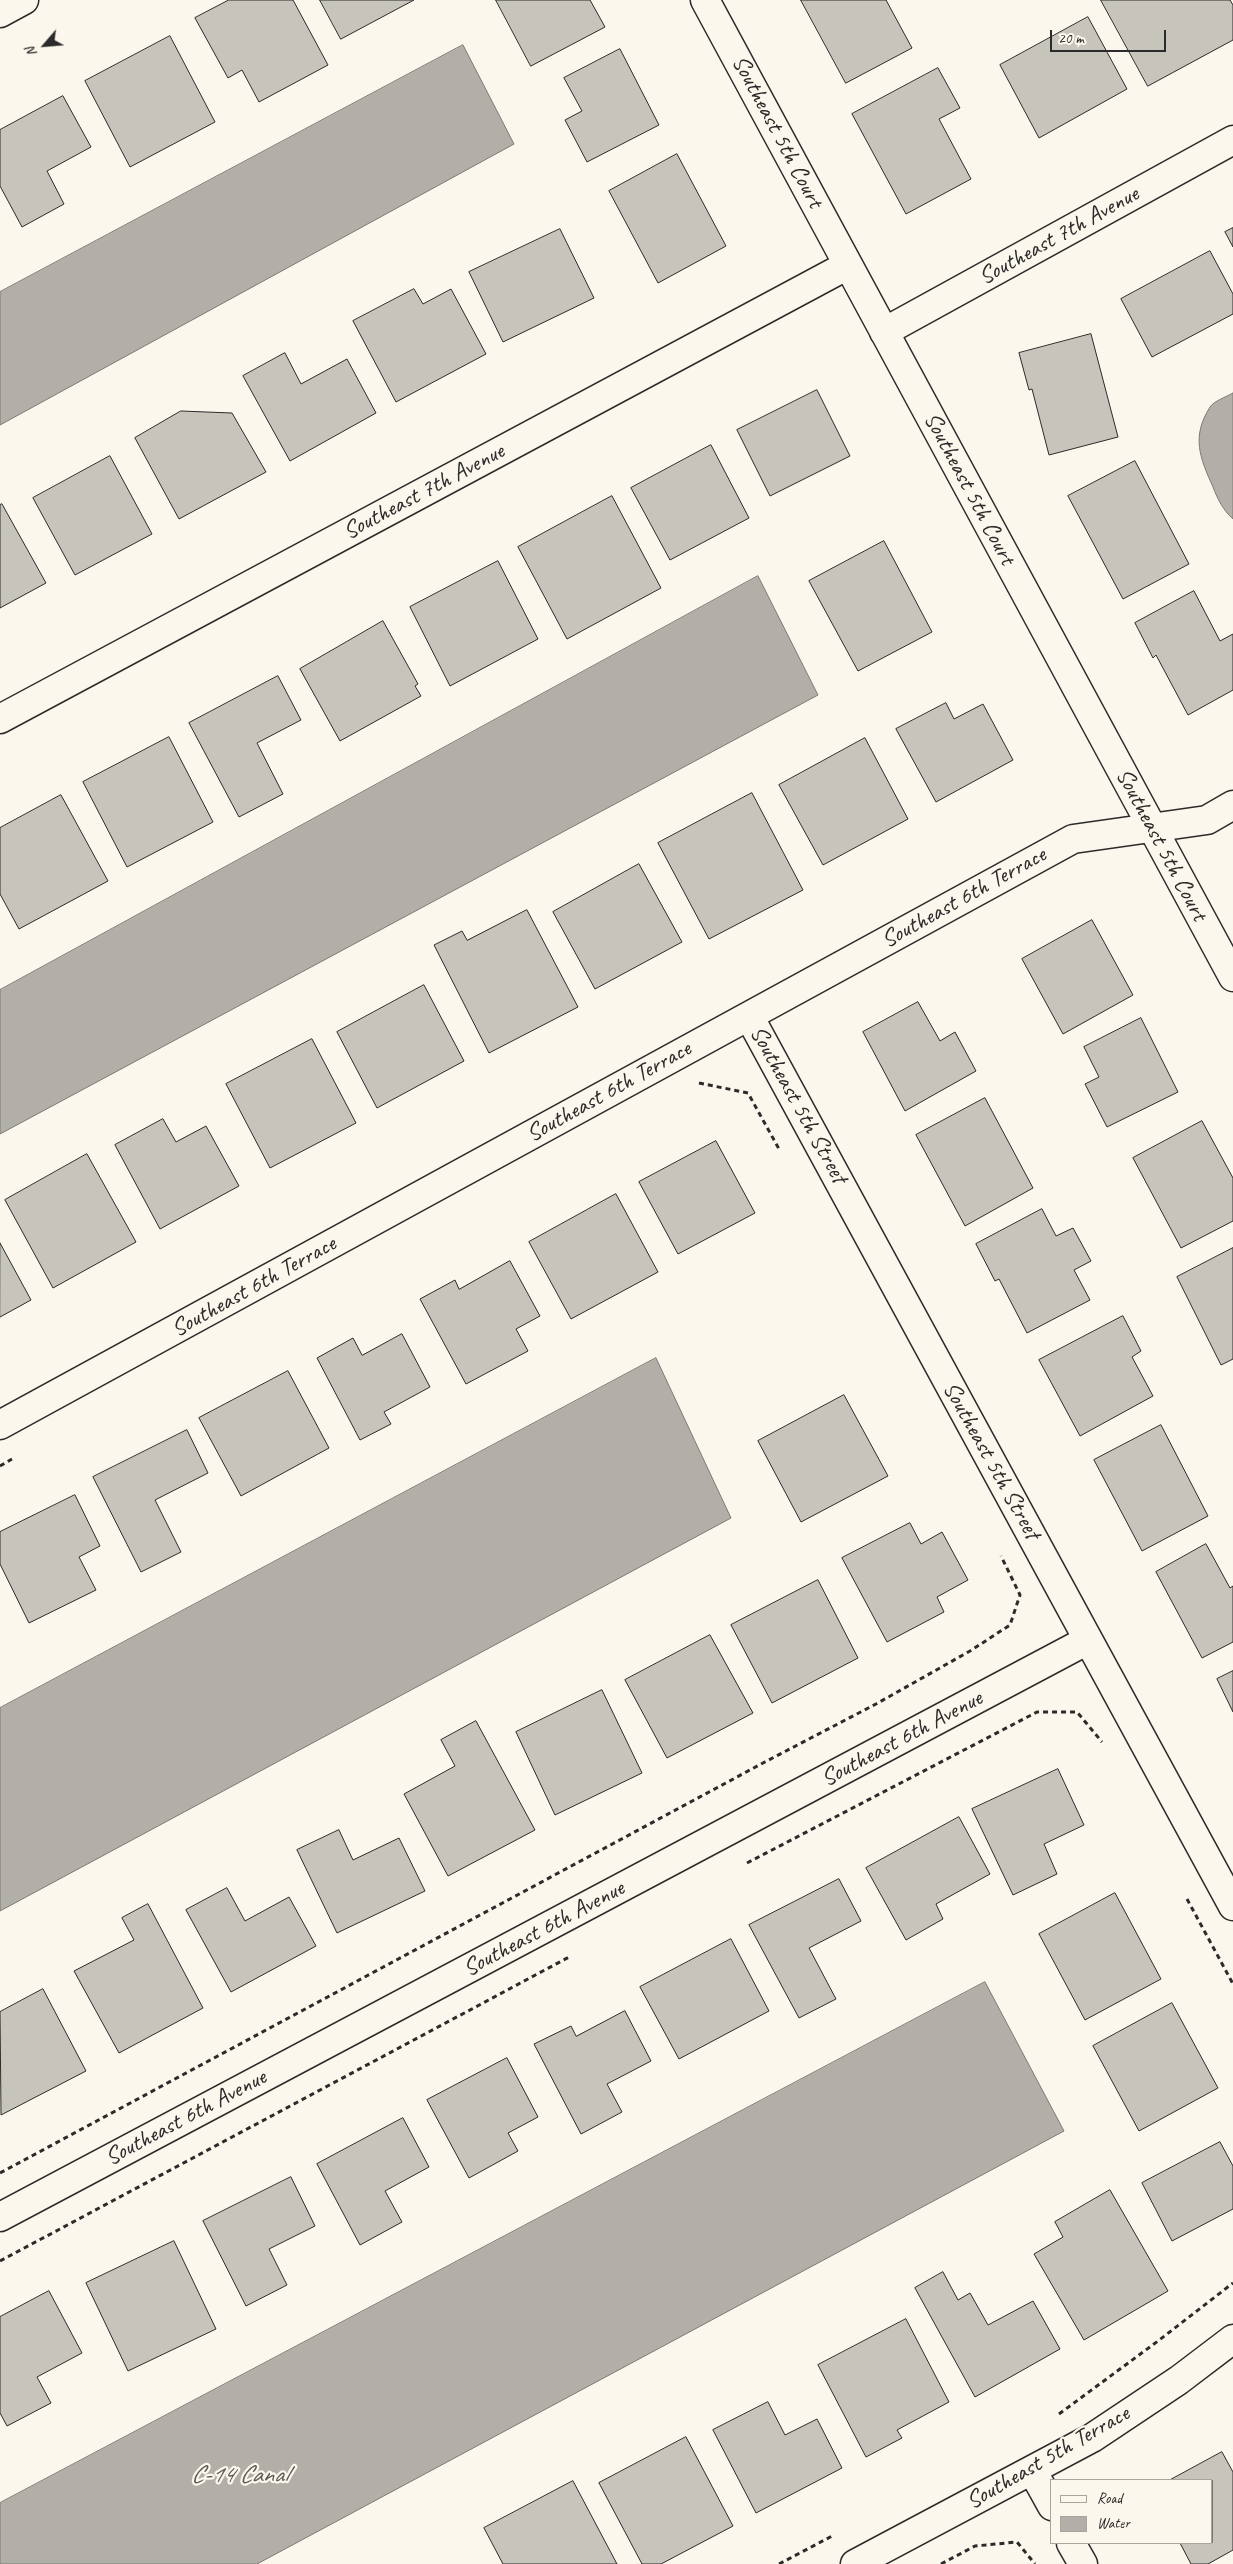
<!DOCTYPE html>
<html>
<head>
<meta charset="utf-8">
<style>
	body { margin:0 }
	#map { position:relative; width:1233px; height:2564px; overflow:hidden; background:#fbf7ec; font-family:Caveat,sans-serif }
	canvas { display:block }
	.legend { position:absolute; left:1050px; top:2479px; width:162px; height:65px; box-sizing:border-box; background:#fbf7ec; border:1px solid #a8a59f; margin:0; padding:6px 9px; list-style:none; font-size:15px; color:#2b2b2b }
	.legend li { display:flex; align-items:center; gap:10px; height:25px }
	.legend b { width:25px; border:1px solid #a8a59f }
	.north { position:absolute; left:20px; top:20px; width:50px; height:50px; -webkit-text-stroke:4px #fbf7ec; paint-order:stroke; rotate:243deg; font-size:14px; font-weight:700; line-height:20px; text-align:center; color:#2b2b2b }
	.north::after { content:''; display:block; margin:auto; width:18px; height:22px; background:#2b2b2b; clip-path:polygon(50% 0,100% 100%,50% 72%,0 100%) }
	.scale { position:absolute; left:1050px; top:30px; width:116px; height:22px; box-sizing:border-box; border:2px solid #2b2b2b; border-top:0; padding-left:6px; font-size:15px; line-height:18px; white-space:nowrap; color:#2b2b2b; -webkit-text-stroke:4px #fbf7ec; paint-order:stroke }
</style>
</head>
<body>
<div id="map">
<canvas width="1233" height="2564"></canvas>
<ul class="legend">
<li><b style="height:6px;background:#fbf7ec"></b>Road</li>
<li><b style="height:14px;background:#b1afa7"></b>Water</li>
</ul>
<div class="north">N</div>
<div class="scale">20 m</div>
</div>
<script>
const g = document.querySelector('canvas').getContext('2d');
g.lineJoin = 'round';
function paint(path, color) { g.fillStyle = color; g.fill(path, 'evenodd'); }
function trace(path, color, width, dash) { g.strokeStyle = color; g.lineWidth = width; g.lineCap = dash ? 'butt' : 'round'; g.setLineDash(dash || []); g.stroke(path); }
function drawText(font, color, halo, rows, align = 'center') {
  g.font = font + ' Caveat,sans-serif'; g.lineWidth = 4.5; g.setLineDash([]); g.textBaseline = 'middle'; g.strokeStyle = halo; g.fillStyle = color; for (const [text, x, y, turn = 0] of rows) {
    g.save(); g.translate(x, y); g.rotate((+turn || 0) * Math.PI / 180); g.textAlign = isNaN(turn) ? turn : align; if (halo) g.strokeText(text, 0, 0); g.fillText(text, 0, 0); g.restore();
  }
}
const water = new Path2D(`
	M463,45l51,99 -514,281v-133z
	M1233,393v126c-10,-9 -15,-19 -20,-32 -13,-29 -22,-50 -3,-80 4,-6 16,-10 23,-14z
	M758,576l60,119 -818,439v-144z
	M656,1358l75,160 -731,393v-203z
	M985,1982l79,149 -807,433h-257v-61z`);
const building = new Path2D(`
	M229,0h64l35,65 -69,37 -17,-32 -14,8 -33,-60z
	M320,0h94l-73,39z
	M496,0h94l15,27 -74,39z
	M801,0h85l26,48 -66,35z
	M1101,0h129l3,5v35l-85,46z
	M1088,17l39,72 -88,49 -39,-73z
	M170,36l45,86 -85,45 -45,-86z
	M620,49l39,76 -72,37 -22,-42 17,-9 -18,-33z
	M938,68l22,40 -21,11 32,60 -65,35 -54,-100z
	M63,96l28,51 -44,24 17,33 -42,23 -22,-41v-56z
	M677,154l49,92 -68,37 -49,-92z
	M1233,228v19l-8,-15z
	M560,229l34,69 -91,44 -34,-70z
	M1210,251l23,43v20l-81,43 -31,-58z
	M414,289l9,15 28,-15 35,65 -90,48 -43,-81z
	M1091,334l27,103 -69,18 -17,-66 -3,1 -10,-37z
	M285,353l16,31 46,-25 29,54 -86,48 -47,-85z
	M817,390l33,66 -80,40 -33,-66z
	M181,411l51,2 34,59 -87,47 -44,-81z
	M711,445l38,73 -79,42 -39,-72z
	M110,456l42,78 -77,41 -42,-77z
	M1135,461l54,103 -66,35 -55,-103z
	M612,496l49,92 -94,51 -49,-92z
	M2,504l44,79 -46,25v-103z
	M884,541l48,91 -74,39 -49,-90z
	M498,561l40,78 -88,47 -40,-79z
	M1194,591l26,50 13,-7v56l-45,25 -32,-60 -3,3 -18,-35z
	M383,621l35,63 -3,2 6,10 -81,45 -40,-72z
	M278,676l23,44 -44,23 26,51 -44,23 -50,-94z
	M946,703l8,16 29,-15 30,56 -77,42 -40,-73z
	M169,737l44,85 -86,45 -44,-85z
	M865,738l43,81 -85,46 -44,-80z
	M752,793l51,97 -94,49 -51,-96z
	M61,795l47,86 -89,48 -19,-35v-66z
	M639,864l43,78 -87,47 -42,-77z
	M527,910l51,97 -89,46 -55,-108 28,-14 5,9z
	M1092,920l41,75 -70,39 -41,-75z
	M424,985l40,76 -87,47 -40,-76z
	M918,1002l22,39 15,-9 21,39 -71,40 -42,-79z
	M1141,1018l37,74 -71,35 -22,-43 14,-7 -15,-30z
	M312,1039l44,84 -86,45 -44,-84z
	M985,1098l48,90 -68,38 -49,-91z
	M163,1119l13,23 30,-16 33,60 -79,43 -45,-84z
	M1202,1121l31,57v43l-52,27 -48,-90z
	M716,1141l39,72 -77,41 -39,-72z
	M87,1154l49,88 -83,46 -48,-88z
	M616,1194l42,78 -87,47 -42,-77z
	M1042,1209l14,27 17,-8 18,33 -17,9 16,30 -63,33 -28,-54 -4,2 -19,-37z
	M0,1243l31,57 -31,17z
	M1233,1248v111l-12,6 -44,-88z
	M510,1261l30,55 -24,13 12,22 -62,33 -46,-85 35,-19 4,9z
	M1123,1316l18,35 -9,6 21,39 -73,40 -41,-76z
	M402,1334l28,53 -46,25 7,12 -31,16 -43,-82 36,-20 9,17z
	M288,1371l41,77 -88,48 -42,-78z
	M844,1395l44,81 -87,46 -43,-81z
	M1161,1425l47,91 -66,35 -48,-91z
	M187,1430l21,43 -53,27 26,52 -40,20 -48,-95z
	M75,1495l25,51 -21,11 17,33 -67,33 -29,-59v-32z
	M910,1523l11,21 21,-12 26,48 -31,17 7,15 -57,30 -45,-84z
	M1206,1544l24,44 3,-2v56l-31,16 -46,-86z
	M818,1580l40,78 -86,45 -41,-78z
	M710,1635l43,78 -86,45 -42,-78z
	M1233,1671v41l-16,-33z
	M602,1690l40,83 -87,42 -39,-83z
	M476,1721l59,109 -87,46 -44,-82 51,-28 -14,-26z
	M1058,1769l26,56 -40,19 13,30 -44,21 -41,-86z
	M959,1817l31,57 -54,30 7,15 -37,21 -40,-72z
	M339,1830l14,30 46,-22 26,53 -88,42 -40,-83z
	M839,1879l22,42 -52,27 27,51 -37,19 -50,-93z
	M227,1888l18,33 44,-24 27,49 -85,46 -45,-82z
	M1115,1893l46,86 -76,41 -46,-86z
	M148,1904l55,104 -84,45 -45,-82 60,-31 -12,-22z
	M731,1939l38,72 -90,48 -39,-72z
	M43,1989l43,82 -85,44 -1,-103z
	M1172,2003l46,85 -79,43 -46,-85z
	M625,2011l26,50 -44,23 15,28 -41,22 -47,-90 37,-18 5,10z
	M507,2058l31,59 -30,16 10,18 -49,27 -42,-78z
	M403,2118l26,49 -44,24 17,31 -42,23 -43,-81z
	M1220,2142l13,24v43l-61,32 -30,-58z
	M291,2177l24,49 -46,23 18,36 -41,21 -43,-85z
	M1110,2190l58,101 -84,49 -50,-86 29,-17 -8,-15z
	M174,2241l42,88 -88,42 -42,-88z
	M943,2272l15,28 12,-7 18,32 45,-24 27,48 -85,48 -60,-109z
	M49,2291l33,62 -45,24 14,26 -44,23 -7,-13v-96z
	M906,2319l43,83 -52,28 5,8 -36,19 -48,-92z
	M768,2402l17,33 32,-16 25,49 -86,45 -43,-83z
	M686,2437l47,89 -72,38h-19l-43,-81z
	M1222,2452l11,20v78l-25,14h-17l-11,-21h32v-63h-42z
	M573,2481l44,83h-114l-19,-36z`);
const path = new Path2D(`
	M699,1083l49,10 31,56
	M0,1466l12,-7
	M747,1863l290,-151h40l25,30
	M1187,1899l46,85
	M0,2173l763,-410 113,-59 94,-53 40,-26 10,-30 -19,-39
	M0,2261l571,-305
	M1059,2414l99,-73 75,-58
	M779,2564l55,-29
	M941,2564l34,-18 42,-4 18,22`);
const minor = new Path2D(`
	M705,0l528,977
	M0,13l24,-13
	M884,332l349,-192
	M0,719l848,-454
	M749,1016l484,890
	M0,1425l1073,-586 134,-19 26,-15
	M0,2217l1088,-577
	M1032,2470l20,36
	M1071,2543l12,21
	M855,2564l237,-126 87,-58 54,-41`);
const streetNames = [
	["Southeast 5th Court",777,132,62],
	["Southeast 7th Avenue",1059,236,-29],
	["Southeast 5th Court",969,489,62],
	["Southeast 7th Avenue",424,492,-28],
	["Southeast 5th Court",1161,845,62],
	["Southeast 6th Terrace",964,898,-29],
	["Southeast 6th Terrace",609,1092,-29],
	["Southeast 5th Street",798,1105,61],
	["Southeast 6th Terrace",254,1287,-29],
	["Southeast 5th Street",991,1461,61],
	["Southeast 6th Avenue",902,1739,-28],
	["Southeast 6th Avenue",544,1929,-28],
	["Southeast 6th Avenue",186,2118,-28],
	["Southeast 5th Terrace",1048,2458,-30]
];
const waterNames = [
	["C-14 Canal",239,2475]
];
paint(water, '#b1afa7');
trace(water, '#7b7a75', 1);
paint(building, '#c7c4bc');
trace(building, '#2b2b2b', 1);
trace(minor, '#2b2b2b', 31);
trace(path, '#2b2b2b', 3, [5, 4]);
trace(minor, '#fbf7ec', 28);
drawText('24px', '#2b2b2b', '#fbf7ec', streetNames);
drawText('italic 25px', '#5a5956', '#fbf7ec', waterNames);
</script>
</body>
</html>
